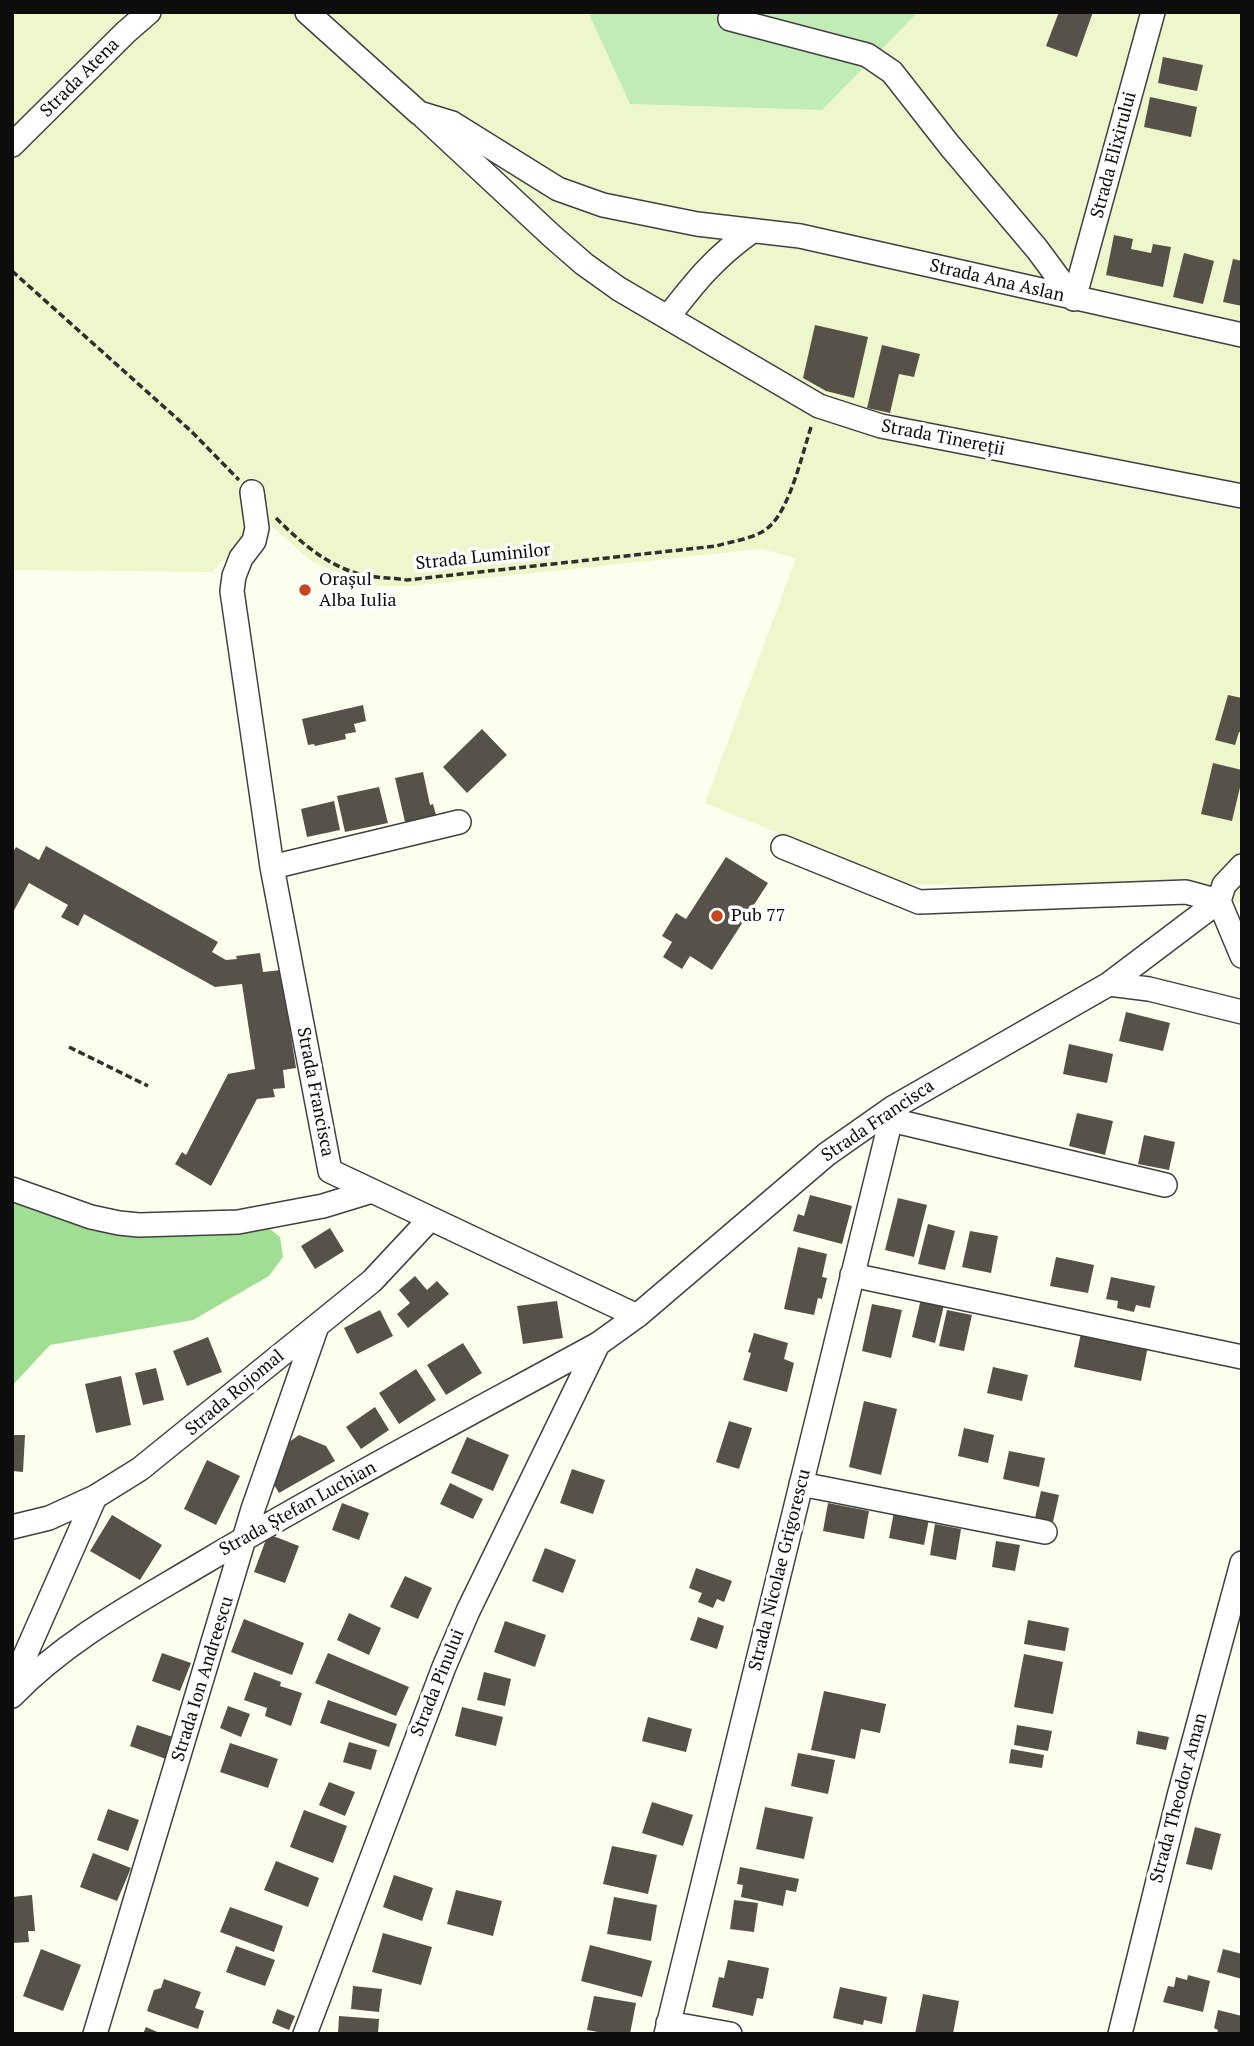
<!DOCTYPE html>
<html>
<head>
<meta charset="utf-8">
<style>
	body { margin:0 }
	#map { position:relative; width:1254px; height:2046px; overflow:hidden; background:#fdffee; font-family:"PT Serif",serif }
	canvas { display:block }
	.frame { position:absolute; inset:0; border:14px solid #0d0d0d; pointer-events:none }
</style>
</head>
<body>
<div id="map">
<canvas width="1254" height="2046"></canvas>
<div class="frame"></div>
</div>
<script>
const g = document.querySelector('canvas').getContext('2d');
g.lineJoin = 'round';
function paint(path, color) { g.fillStyle = color; g.fill(path, 'evenodd'); }
function trace(path, color, width, dash) { g.strokeStyle = color; g.lineWidth = width; g.lineCap = dash ? 'butt' : 'round'; g.setLineDash(dash || []); g.stroke(path); }
function drawText(font, color, halo, rows, align = 'center') {
  g.font = font + ' "PT Serif",serif'; g.lineWidth = 7; g.setLineDash([]); g.textBaseline = 'middle'; g.strokeStyle = halo; g.fillStyle = color; for (const [text, x, y, turn = 0] of rows) {
    g.save(); g.translate(x, y); g.rotate((+turn || 0) * Math.PI / 180); g.textAlign = isNaN(turn) ? turn : align; if (halo) g.strokeText(text, 0, 0); g.fillText(text, 0, 0); g.restore();
  }
}
const farmland = new Path2D(`
	M12,12h576l42,92 192,6 96,-98h324v892l-75,-20 -183,2 -81,-2 -198,-81 91,-245 -35,-9 -350,37h-33l-23,-5 -44,-20 -44,-39 -55,50 -200,-2z`);
const green = new Path2D(`
	M588,12h330l-96,98 -192,-6z`);
const forest = new Path2D(`
	M12,1181l120,37 134,8 14,11 3,20 -14,19 -76,44 -143,25 -38,41z`);
const building = new Path2D(`
	M1059,12h34l-16,45 -31,-11z
	M1163,57l40,8 -6,26 -39,-8z
	M1150,97l47,10 -6,30 -47,-10z
	M1114,235l19,4 -2,10 20,4 2,-9 18,3 -8,40 -57,-12z
	M1184,253l30,8 -11,43 -30,-7z
	M1233,259l9,2v45l-19,-4z
	M815,325l53,12 -14,61 -28,-7 -23,-13z
	M882,345l38,9 -6,23 -15,-3 -9,39 -23,-5z
	M1228,695l14,3v35l-3,-1 -4,13 -20,-5z
	M363,705l3,16 -12,3 2,8 -11,2 1,5 -31,7 -1,-2 -6,1 -6,-26z
	M482,729l25,26 -40,38 -24,-26z
	M1213,763l29,7v9l-10,42 -31,-7z
	M423,772l7,33 3,-1 3,11 -31,7 -10,-44z
	M379,787l9,36 -43,9 -8,-36z
	M334,801l6,29 -33,7 -6,-28z
	M46,846l172,96 -6,10 14,8 11,-1 -1,-3 24,-3 3,19 18,-2 15,98 -13,2 2,18 -12,1 2,8 -18,2 -46,87 -36,-22 7,-12 4,3 42,-81 27,-5 -13,-85 -27,3 -131,-73 -6,12 -17,-9 7,-12 -39,-22 -17,31v-60l4,-7 23,13z
	M726,857l42,26 -56,87 -22,-14 -8,13 -19,-12 9,-15 -10,-6 14,-23 10,6z
	M1126,1012l44,11 -7,28 -44,-10z
	M1069,1044l44,10 -6,29 -44,-9z
	M1077,1113l36,8 -8,34 -36,-9z
	M1144,1135l31,7 -6,28 -31,-6z
	M810,1195l42,11 -10,38 -49,-13 5,-17 6,2z
	M898,1198l29,7 -13,52 -29,-7z
	M928,1224l27,7 -10,39 -27,-6z
	M330,1228l14,23 -29,18 -14,-23z
	M970,1231l28,5 -7,37 -29,-6z
	M798,1247l29,7 -5,23 5,1 -5,21 -4,-1 -4,17 -30,-6z
	M1056,1257l38,8 -6,28 -38,-7z
	M415,1276l12,14 10,-9 12,13 -41,34 -11,-14 13,-11 -11,-13z
	M1111,1277l44,9 -5,22 -14,-3 -2,7 -17,-4 1,-7 -12,-2z
	M921,1299l23,6 -9,38 -23,-6z
	M557,1301l6,37 -40,6 -6,-38z
	M872,1304l30,6 -11,48 -29,-7z
	M380,1310l13,26 -36,18 -13,-26z
	M947,1310l25,5 -8,36 -25,-5z
	M754,1333l34,10 -4,16 10,4 -7,29 -44,-12 8,-27 -3,-1z
	M1081,1333l67,13 -7,35 -67,-14z
	M208,1337l14,35 -35,14 -14,-35z
	M463,1343l19,30 -36,22 -19,-30z
	M993,1367l35,8 -6,26 -35,-8z
	M156,1368l8,32 -21,5 -8,-32z
	M416,1369l20,31 -37,24 -20,-31z
	M121,1376l10,49 -35,8 -11,-49z
	M864,1401l33,8 -16,66 -32,-8z
	M375,1407l14,23 -28,19 -15,-22z
	M729,1421l23,7 -13,41 -23,-7z
	M964,1428l30,7 -6,28 -30,-7z
	M12,1435h13l-2,37 -11,-1z
	M299,1435l27,11 9,15 -56,32 -9,-15 12,-31z
	M467,1437l42,18 -16,36 -42,-18z
	M1009,1451l36,7 -6,29 -36,-8z
	M207,1460l33,16 -24,49 -32,-16z
	M572,1469l33,11 -12,34 -33,-11z
	M450,1483l33,16 -10,20 -33,-15z
	M1041,1491l18,4 -6,27 -18,-4z
	M342,1503l27,10 -10,27 -27,-10z
	M828,1503l41,8 -5,28 -41,-8z
	M894,1512l35,7 -5,26 -35,-7z
	M112,1515l50,30 -22,35 -50,-29z
	M935,1524l26,5 -5,31 -26,-5z
	M268,1534l31,12 -14,37 -31,-11z
	M996,1541l24,4 -5,26 -23,-4z
	M545,1548l31,12 -13,33 -31,-12z
	M696,1568l36,13 -8,21 -7,-3 -4,9 -15,-6 4,-9 -13,-5z
	M405,1576l27,12 -14,31 -28,-12z
	M349,1613l32,15 -12,27 -32,-15z
	M698,1617l26,9 -7,23 -27,-9z
	M244,1619l60,24 -12,32 -61,-23z
	M1028,1620l41,8 -4,23 -41,-7z
	M505,1621l41,14 -11,32 -41,-15z
	M162,1653l29,10 -11,28 -28,-10z
	M328,1653l81,34 -13,29 -81,-33z
	M1024,1654l39,8 -10,52 -39,-7z
	M254,1672l27,10 -1,4 22,7 -11,33 -26,-10 2,-8 -23,-8z
	M484,1672l27,7 -6,27 -28,-6z
	M824,1691l62,13 -6,29 -19,-4 -6,30 -44,-9z
	M328,1700l69,24 -8,23 -69,-24z
	M228,1706l22,8 -9,23 -21,-9z
	M462,1707l41,10 -7,29 -41,-10z
	M648,1717l44,12 -6,23 -44,-11z
	M137,1725l36,12 -7,22 -36,-13z
	M1017,1725l35,6 -4,20 -34,-6z
	M1138,1731l31,6 -3,13 -30,-6z
	M349,1742l28,8 -6,20 -28,-8z
	M230,1743l48,16 -10,29 -48,-16z
	M1011,1749l33,6 -2,13 -33,-5z
	M798,1753l37,7 -7,34 -37,-8z
	M329,1782l26,10 -10,24 -26,-11z
	M652,1802l41,13 -10,31 -41,-13z
	M765,1807l48,10 -9,42 -48,-10z
	M108,1809l31,11 -11,31 -31,-11z
	M304,1810l43,16 -14,37 -43,-16z
	M1195,1827l26,7 -9,36 -26,-6z
	M612,1846l45,9 -9,39 -45,-10z
	M93,1853l38,15 -14,33 -37,-14z
	M276,1861l43,17 -11,29 -44,-17z
	M740,1867l59,12 -3,13 -10,-2 -3,16 -42,-9 2,-12 -6,-1z
	M394,1875l39,13 -11,33 -39,-14z
	M456,1890l46,11 -9,35 -46,-12z
	M32,1895l3,36h-7l1,11 -17,1v-46z
	M614,1897l43,8 -6,36 -44,-7z
	M734,1900l24,3 -4,29 -24,-3z
	M230,1907l53,19 -9,26 -54,-20z
	M383,1933l49,14 -11,38 -49,-13z
	M590,1945l62,16 -10,36 -61,-16z
	M236,1946l39,14 -10,26 -39,-14z
	M41,1949l40,16 -18,46 -40,-15z
	M1223,1949l19,5v25l-25,-7z
	M728,1960l41,8 -6,31 -6,-1 -4,18 -41,-9 7,-30 5,1z
	M1188,1975l22,6 -7,31 -40,-10 5,-16 6,1 2,-10 11,3z
	M164,1979l37,13 -6,16 9,3 -6,18 -51,-18 7,-21 7,-2z
	M353,1986l29,3 -3,23 -28,-3z
	M840,1987l47,10 -5,27 -18,-4 -1,5 -30,-7z
	M923,1994l36,7 -6,33h-38z
	M594,1996l42,7 -6,31h-21l-22,-4z
	M277,2009l18,7 -6,14 -17,-7z
	M1218,2010l24,6v18h-25l1,-4 -4,-2z
	M339,2016l40,3 -1,15h-40z
	M146,2027l16,7h-19z`);
const path = new Path2D(`
	M12,271l179,160 48,49
	M276,518c26,26 55,51 92,58 13,2 26,2 39,4l309,-34c17,-5 43,-8 55,-21 20,-20 32,-74 41,-101
	M69,1047l79,39`);
const minor = new Path2D(`
	M307,12l112,101 33,10 106,66 45,16 94,19 103,12 442,99
	M730,19l137,36 25,17 58,74 87,103 37,50
	M424,117l129,120 31,27 35,25 200,117 62,20 361,70
	M12,145l114,-113 23,-20
	M1074,299l79,-287
	M668,317c27,-35 47,-60 84,-86
	M252,492l5,36 -3,13 -13,17 -7,18 -2,15 40,276 58,304 307,145
	M783,847l136,55 267,-10 33,9 23,55
	M272,867l187,-45
	M1109,984l40,5 93,23
	M891,1120l274,65
	M12,1189l79,28 28,6 20,2 99,-3 85,-16 49,-15
	M852,1275l390,82
	M801,1484l244,48
	M12,1527l37,-9 46,-21 45,-28 232,-188 58,-62
	M12,1685l83,-188
	M12,1696c55,-57 124,-93 191,-133 130,-77 263,-147 395,-219l39,-28 190,-162 67,-47 215,-123 110,-83 5,-16 18,-19
	M668,2023l62,11
	M95,2034l158,-525 64,-183
	M305,2034l139,-367 24,-56 130,-267
	M666,2034l228,-927
	M1120,2034l59,-238 63,-233`);
const markers = [
	[305,590,7,"#c6461d"],
	[717,916,7,"#c6461d"]
];
const streetNames = [
	["Strada Atena",80,78,-45],
	["Strada Elixirului",1114,155,-75],
	["Strada Ana Aslan",997,281,13],
	["Strada Tinereții",943,438,11],
	["Strada Luminilor",483,557,-6],
	["Strada Francisca",315,1092,79],
	["Strada Francisca",878,1121,-34],
	["Strada Rojomal",235,1393,-40],
	["Strada Ștefan Luchian",298,1509,-29],
	["Strada Nicolae Grigorescu",780,1570,-76],
	["Strada Ion Andreescu",203,1679,-73],
	["Strada Pinului",438,1683,-68],
	["Strada Theodor Aman",1179,1798,-75]
];
const poiNames = [
	["Orașul",319,580],
	["Alba Iulia",319,601],
	["Pub 77",731,916]
];
paint(farmland, '#eef7cc');
paint(green, '#c1ecb5');
paint(forest, '#9fde93');
paint(building, '#575249');
trace(minor, '#404040', 26);
trace(path, '#2f2f2f', 3.5, [7, 3.5]);
trace(minor, '#fff', 23);
for (const [x, y, r, color] of markers) { const dot = new Path2D(); dot.arc(x, y, r, 0, 2 * Math.PI); g.fillStyle = color; g.fill(dot); trace(dot, '#fff', 2.5); }
drawText('18px', '#0d0d0d', '#fff', streetNames);
drawText('18px', '#0d0d0d', '#fff', poiNames, 'left');
</script>
</body>
</html>
